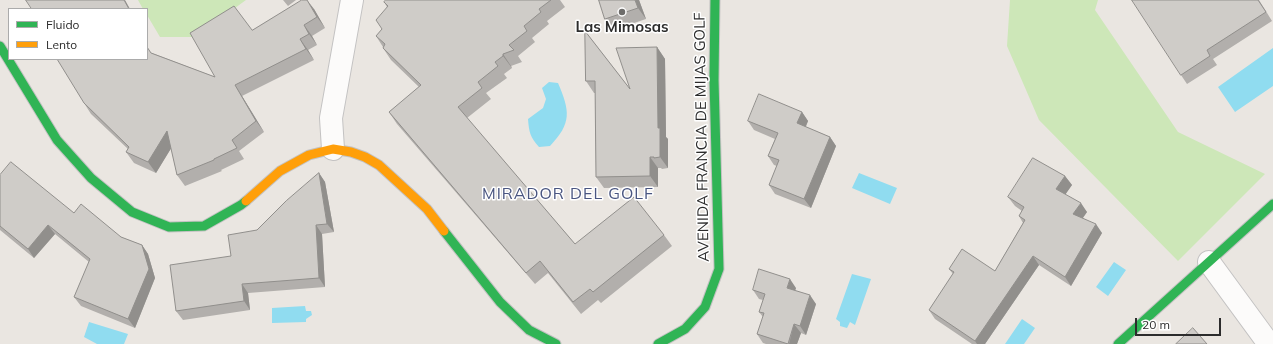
<!DOCTYPE html>
<html>
<head>
<meta charset="utf-8">
<style>
	body { margin:0 }
	#map { position:relative; width:1273px; height:344px; overflow:hidden; background:#eae6e1; font-family:Mulish,sans-serif }
	canvas { display:block }
	.legend { position:absolute; left:8px; top:8px; width:140px; height:52px; box-sizing:border-box; background:#fff; border:1px solid #ababab; margin:0; padding:5px 7px; list-style:none; font-size:12px; color:#2c2c2c }
	.legend li { display:flex; align-items:center; gap:8px; height:20px }
	.legend b { width:20px; border:1px solid #ababab }
	.scale { position:absolute; left:1135px; top:318px; width:86px; height:18px; box-sizing:border-box; border:2px solid #2c2c2c; border-top:0; padding-left:5px; font-size:12px; line-height:14px; white-space:nowrap; color:#2c2c2c; -webkit-text-stroke:3px #fff; paint-order:stroke }
</style>
</head>
<body>
<div id="map">
<canvas width="1273" height="344"></canvas>
<ul class="legend">
<li><b style="height:5px;background:#30b455"></b>Fluido</li>
<li><b style="height:5px;background:#ff9f0a"></b>Lento</li>
</ul>
<div class="scale">20 m</div>
</div>
<script>
const g = document.querySelector('canvas').getContext('2d');
g.lineJoin = 'round';
function paint(path, color) { g.fillStyle = color; g.fill(path, 'evenodd'); }
function trace(path, color, width, dash) { g.strokeStyle = color; g.lineWidth = width; g.lineCap = dash ? 'butt' : 'round'; g.setLineDash(dash || []); g.stroke(path); }
function drawText(font, color, halo, rows, align = 'center') {
  g.font = font + ' Mulish,sans-serif'; g.lineWidth = 3; g.setLineDash([]); g.textBaseline = 'middle'; g.strokeStyle = halo; g.fillStyle = color; for (const [text, x, y, turn = 0] of rows) {
    g.save(); g.translate(x, y); g.rotate((+turn || 0) * Math.PI / 180); g.textAlign = isNaN(turn) ? turn : align; if (halo) g.strokeText(text, 0, 0); g.fillText(text, 0, 0); g.restore();
  }
}
const green = new Path2D(`
	M138,0h108l-51,37h-35l-13,-22v-6h-4z
	M1010,0h88l-3,10 83,122 87,42 -87,87 -139,-141 -32,-74z`);
const water = new Path2D(`
	M1273,48v38l-38,26 -17,-25z
	M549,82l9,1c12,28 14,40 -8,63l-11,1c-9,-10 -10,-15 -11,-28l15,-11 3,-9 -4,-11z
	M859,173l38,15 -7,16 -38,-16z
	M1114,262l12,8 -18,26 -12,-9z
	M852,274l19,5 -16,46 -5,-3 -3,6 -7,-2v-4l-4,-3z
	M305,306l1,5h5l1,4 -6,4v3l-34,1v-15z
	M1022,319l13,9 -11,16h-19z
	M89,322l39,12 -4,10h-27l-13,-7z`);
const street = new Path2D(`
	M333,149l-2,-31 21,-118
	M1209,262l60,82`);
const fast = new Path2D(`
	M0,46l57,94 34,38 41,34 37,15 35,-1 37,-21 5,-4
	M444,231l56,71 29,28 27,14
	M658,344l27,-15 20,-22 14,-38 -5,-189 1,-80
	M1118,344l155,-140`);
const slow = new Path2D(`
	M246,201l34,-30 29,-16 24,-6 18,3 14,5 14,8 48,44 17,22`);
const wall = new Path2D(`
	M283,0h13l-8,6z
	M386,0h174l5,7 -18,14 2,3 -17,14 3,4 -17,14 4,6 -11,4 1,2 -8,6 3,4 -21,15 5,6 -24,19 108,126 89,-9 8,11 -71,57 -3,-3 -17,14 -33,-41 -13,11 -138,-160 -8,-12 30,-25 -28,-27 -8,-12v-1l-7,-11 6,-7 5,-22 -3,-5z
	M599,0h40l7,19 -33,11 -8,-11z
	M1259,0l13,21 -59,38 4,6 -30,19 -6,-9z
	M314,9l11,19 -13,8 5,9 -9,5 6,10 -72,36 22,36 -25,19 5,8 -23,11 1,1 -37,15 -8,-11 -6,-27 -15,25 -22,-10 -8,-11 2,-3 -37,-35 -7,-11 68,-50 63,24 37,-47z
	M585,31l45,58 27,-42 8,12 1,78 2,2v29l-6,1 -1,-1h-3v19l-54,1 -8,-11 -1,-84h-1l-8,-12z
	M802,112l6,9 -2,6 24,10 6,9 -25,62 -36,-14 -6,-9 8,-19 -3,-1 -6,-9 7,-17 -21,-9 -6,-9z
	M319,173l6,9 9,50 -12,2 3,53 -77,6 2,17 -67,10 -7,-9 81,-81z
	M0,175l121,62 21,8 6,9 7,24 -20,50 -54,-22 -7,-9 15,-35 -34,-28 -21,24 -34,-28z
	M1065,176l7,9 -7,9 22,18 -4,6 19,15 -31,53 -32,-21 -54,79h-13l-37,-25 -6,-9 24,-36 -4,-5 46,2 28,-48 -4,-7 3,-5 -7,-5 -7,-9z
	M796,288l-1,2 21,14 -10,31 -5,-2 -4,11h-31l-3,-1 -6,-9 6,-17 -4,-5 4,-12 -4,-1 -6,-9z`);
const shadedWall = new Path2D(`
	M124,0h1l5,9h-1z
	M307,0l7,9 11,19 -8,-11z
	M635,0h4l7,19 -8,-11z
	M304,25l8,11 5,9 -8,-11z
	M300,39l8,11 6,10 -8,-11z
	M657,47l8,12 1,78 2,2v29l-8,-11 -2,-29z
	M503,54l8,12 1,2 -9,-12z
	M235,85l7,11 22,36 -8,-11z
	M802,112l6,9 -5,11 -6,-9z
	M167,131l8,11 -19,31 -8,-11z
	M830,137l6,9 -25,62 -7,-9z
	M650,157l8,11v19l-8,-11z
	M319,173l6,9 9,50 -7,-8z
	M1065,176l7,9 -9,13 -7,-9z
	M1081,203l6,9 -8,11 -6,-9z
	M1096,224l6,9 -31,53 -6,-9z
	M48,225l7,9 -21,24 -6,-9z
	M316,225l6,9 3,53 -6,-9z
	M142,245l6,9 7,24 -20,50 -7,-9z
	M1033,256l6,9 -54,79h-8l-2,-3z
	M790,279l6,9 -3,9 -6,-9z
	M242,284l6,9 2,17 -6,-9z
	M810,295l6,9 -10,31 -6,-9z
	M794,324l7,9 -4,11h-8z`);
const building = new Path2D(`
	M26,0h98l5,9h-97z
	M302,0h5l10,17 -13,8 5,9 -9,5 6,10 -71,36 21,36 -24,19 5,8 -23,11v1l-37,15 -10,-44 -19,31 -22,-10 3,-5 -45,-44 -27,-44h90v-12l4,6 64,24 -25,-44 44,-27 18,24z
	M386,0h165l-12,9 2,3 -17,14 3,5 -18,14 5,5 -11,4v2l-8,6 3,4 -20,16 4,6 -24,19 117,137 59,-47 30,38 -71,57 -3,-3 -17,13 -33,-41 -14,12 -137,-161 32,-27 -38,-37 2,-4 -9,-8 6,-7 -6,-9 12,-14 -4,-4z
	M599,0h36l3,8 -33,11z
	M1132,0h126l8,12 -59,38 3,6 -29,19z
	M585,31l45,58 -14,-41 41,-1 1,81h2v29l-6,1v-1h-4v19l-54,1 -1,-96h-9z
	M759,94l43,18 -5,11 33,14 -26,62 -35,-14 10,-25 -11,-4 10,-23 -30,-12z
	M1033,158l32,18 -9,13 25,14 -8,11 23,10 -31,53 -32,-21 -58,85 -46,-31 25,-38 -5,-3 13,-20 33,22 30,-51 -6,-4 5,-9 -16,-10z
	M11,162l63,51 7,-9 40,33 21,8 7,24 -21,50 -54,-22 16,-38 -42,-34 -20,24 -28,-23v-51z
	M319,173l8,51 -11,1 3,53 -77,6 2,17 -68,10 -6,-46 61,-9 -3,-21 29,-5 29,-29z
	M759,269l31,10 -3,9 23,7 -10,31 -6,-2 -6,20 -31,-10 7,-21 -5,-1 6,-18 -12,-4z
	M1193,328l14,16h-31z`);
const markers = [
	[622,12,4,"#6e6d6b"]
];
const poiNames = [
	["Las Mimosas",622,27]
];
const streetNames = [
	["AVENIDA FRANCIA DE MIJAS GOLF",702,137,-91]
];
const neighbourhoodNames = [
	["MIRADOR DEL GOLF",568,194]
];
paint(green, '#cde7b8');
paint(water, '#90dcf0');
trace(street, '#c3c2c2', 24);
trace(fast, '#c3c2c2', 11);
trace(slow, '#c3c2c2', 11);
trace(street, '#fcfbfa', 22);
trace(fast, '#30b455', 9);
trace(slow, '#ff9f0a', 9);
paint(wall, '#b2afac');
paint(shadedWall, '#918f8c');
paint(building, '#cfccc8');
trace(building, '#918f8c', 1);
for (const [x, y, r, color] of markers) { const dot = new Path2D(); dot.arc(x, y, r, 0, 2 * Math.PI); g.fillStyle = color; g.fill(dot); trace(dot, '#fff', 1.5); }
drawText('bold 15px', '#2c2c2c', '#fff', poiNames);
drawText('15px', '#2c2c2c', '#fff', streetNames);
g.letterSpacing = '1px';
drawText('16px', '#495580', '#fff', neighbourhoodNames);
g.letterSpacing = '0px';
</script>
</body>
</html>
